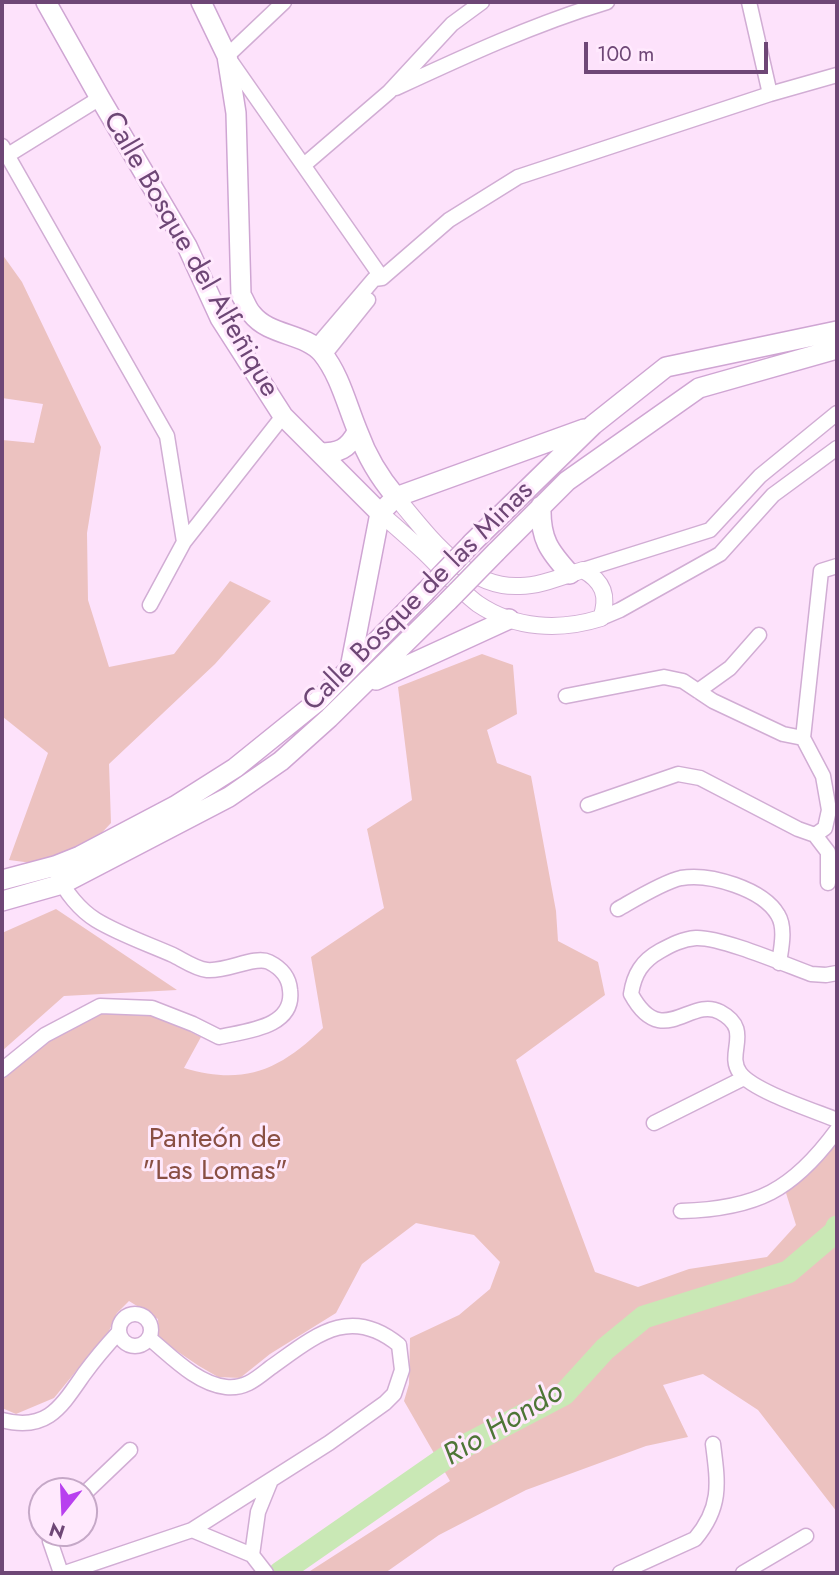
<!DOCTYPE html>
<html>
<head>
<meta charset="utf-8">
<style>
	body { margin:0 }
	#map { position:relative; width:839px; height:1575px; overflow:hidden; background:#fde2fb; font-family:Jost,sans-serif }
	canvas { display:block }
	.frame { position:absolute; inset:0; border:4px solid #6e4776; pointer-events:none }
	.north { position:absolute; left:28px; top:1477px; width:70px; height:70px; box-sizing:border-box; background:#ffe9fd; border:2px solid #c5a8c7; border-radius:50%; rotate:198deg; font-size:19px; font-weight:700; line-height:28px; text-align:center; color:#6e4776 }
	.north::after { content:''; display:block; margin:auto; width:24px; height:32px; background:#b840ef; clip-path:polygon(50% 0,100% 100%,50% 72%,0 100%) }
	.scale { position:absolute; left:584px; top:42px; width:184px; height:32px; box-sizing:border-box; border:4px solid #6e4776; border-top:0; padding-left:9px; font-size:21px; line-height:24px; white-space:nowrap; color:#6e4776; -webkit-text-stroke:5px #ffe9fd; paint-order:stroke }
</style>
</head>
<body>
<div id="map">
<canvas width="839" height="1575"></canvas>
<div class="frame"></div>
<div class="north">N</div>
<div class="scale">100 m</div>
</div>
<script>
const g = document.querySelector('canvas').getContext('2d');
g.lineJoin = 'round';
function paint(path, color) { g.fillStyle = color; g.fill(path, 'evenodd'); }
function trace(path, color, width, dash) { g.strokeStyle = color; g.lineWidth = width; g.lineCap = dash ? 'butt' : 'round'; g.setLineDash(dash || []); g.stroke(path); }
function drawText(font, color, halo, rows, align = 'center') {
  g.font = font + ' Jost,sans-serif'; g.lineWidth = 6; g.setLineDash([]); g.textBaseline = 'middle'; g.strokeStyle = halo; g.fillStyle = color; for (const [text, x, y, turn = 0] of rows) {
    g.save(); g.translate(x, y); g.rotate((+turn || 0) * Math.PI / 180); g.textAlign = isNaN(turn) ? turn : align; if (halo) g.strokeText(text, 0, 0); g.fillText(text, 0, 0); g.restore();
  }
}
const green = new Path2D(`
	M2,254l20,28 79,165 -14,86 1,67 21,67 65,-13 56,-73 41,20 -56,63 -106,100 2,59 -31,33 -25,10 -46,-6 39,-107 -45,-36 -1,-277 32,3 9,-39 -41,-6z
	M482,654l31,11 4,49 -30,16 10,33 34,13 25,135 2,30 40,21 7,33 -89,65 79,212 43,15 51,-18 78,-12 29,-32 -10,-32 51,-54v373l-79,-102 -55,-36 -40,11 25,52 -42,9 -120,44 -87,45 -54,38h-78l143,-92 -46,-80 5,-17 1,-46 49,-23 31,-26 10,-27 -26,-27 -58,-12 -54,41 -26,49 -66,41 -30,24 -22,-1 -19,-11 -40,-27 -1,-20 -29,-18 -12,12 -8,18 -55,67 -38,16 -14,-6v-331l47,-37 52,-29 52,2 48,24 -17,31c60,18 96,2 139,-40l-12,-71 73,-49 -17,-79 45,-29 -14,-113z
	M56,909l121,81 -113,6 -62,55v-118z`);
const river = new Path2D(`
	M280,1573l177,-123 107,-56 41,-45 39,-32 144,-45 47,-40 2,-5`);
const minor = new Path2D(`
	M284,2l-57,54 155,222
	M749,2l21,92
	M396,88c69,-32 138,-64 211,-86
	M2,146l165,290 17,106
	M8,155l92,-57
	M304,165l85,-73 63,-68 30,-22
	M316,347l58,-68 8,-1 67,-58 69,-43 252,-83 67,-19
	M324,355l44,-55
	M583,570l127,-40 50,-54 77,-63
	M150,605l34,-63 99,-126
	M601,618l19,-8 100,-56 53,-59 64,-47
	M698,691l32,-23 29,-33
	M566,696l98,-19 19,4 30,20 70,33 20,4
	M588,805l90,-31 22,4 98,51 17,6 10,-7 4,-18 -6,-34 -20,-38 18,-167 16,-5
	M815,835l13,17v31
	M618,909c16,-9 45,-27 63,-31 29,-5 82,11 97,37 8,13 3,34 1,48
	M837,973l-11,2 -15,-1c-27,-10 -90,-37 -115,-36 -14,1 -25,7 -36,13 -18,10 -26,23 -29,43 31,57 59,2 89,18 34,18 5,41 20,61 13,18 75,38 97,47
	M2,1070l43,-35 55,-29 52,2 41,16 26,13c26,-6 76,-9 71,-47 -1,-13 -9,-22 -21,-28 -14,-7 -42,10 -62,8 -11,-1 -24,-10 -34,-15 -25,-11 -54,-21 -77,-35 -16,-10 -31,-28 -38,-45
	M654,1123l90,-45
	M681,1211c76,-2 112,-21 156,-81
	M119 1330a16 16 0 1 1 32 0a16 16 0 1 1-32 0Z
	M2,1420c45,12 59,-13 82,-46 11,-15 22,-28 35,-42
	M84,1494l46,-44
	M192,1530l60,25 14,18
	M51,1533l-1,8 11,32
	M252,1555l6,-43 13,-32
	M65,1573l127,-43 137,-87 56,-40 9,-9 8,-24 -3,-25c-50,-41 -85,-8 -129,23 -14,11 -25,21 -44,19 -29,-3 -55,-31 -77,-49
	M620,1573l75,-34c27,-32 23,-56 18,-95
	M743,1573l63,-37`);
const tertiary = new Path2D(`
	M380,513c15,13 30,26 44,39 18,17 34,37 54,52 37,25 82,27 123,14 8,-22 2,-37 -18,-48 -20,6 -43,16 -63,16 -54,3 -92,-51 -124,-89`);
const secondary = new Path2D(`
	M46,2l54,96 87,148 33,72 63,98 97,97
	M201,2l26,54 9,57 5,182c4,6 6,14 11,19 17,22 53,19 70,39 18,22 25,53 36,79 9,25 21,45 38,65
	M320,453c19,0 28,-4 37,-21
	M541,506c-1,33 8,45 29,68
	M472,543l121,-118 73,-58 171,-36
	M496,552l71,-71 132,-93 138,-39
	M350,668l30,-155 16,-16 188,-68
	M376,680l133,-61
	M2,880l53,-14 25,-10 95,-50 60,-38 83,-67 107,-109
	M2,901l60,-17 167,-87 52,-36 48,-43 119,-117`);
const secondaryBridge = new Path2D(`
	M425,592l47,-49
	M448,601l48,-49`);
const streetNames = [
	["Calle Bosque del Alfeñique",190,255,60],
	["Calle Bosque de las Minas",419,597,-45]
];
const parkNames = [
	["Panteón de",215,1140],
	["\"Las Lomas\"",215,1172]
];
const waterNames = [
	["Rio Hondo",504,1425,-31]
];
paint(green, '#ecc2c0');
trace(river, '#c9e8b5', 23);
trace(minor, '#d1add4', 17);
trace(tertiary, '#d1add4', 18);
trace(secondary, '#cfa5d3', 22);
trace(minor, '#fff', 14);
trace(tertiary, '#fff', 16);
trace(secondary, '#fff', 19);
trace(secondaryBridge, '#cfa5d3', 22, []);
trace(secondaryBridge, '#fff', 19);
drawText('28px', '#6e4776', '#ffe9fd', streetNames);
drawText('28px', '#894f43', '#ffe9fd', parkNames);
drawText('italic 30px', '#4e7637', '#ffe9fd', waterNames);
</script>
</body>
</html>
